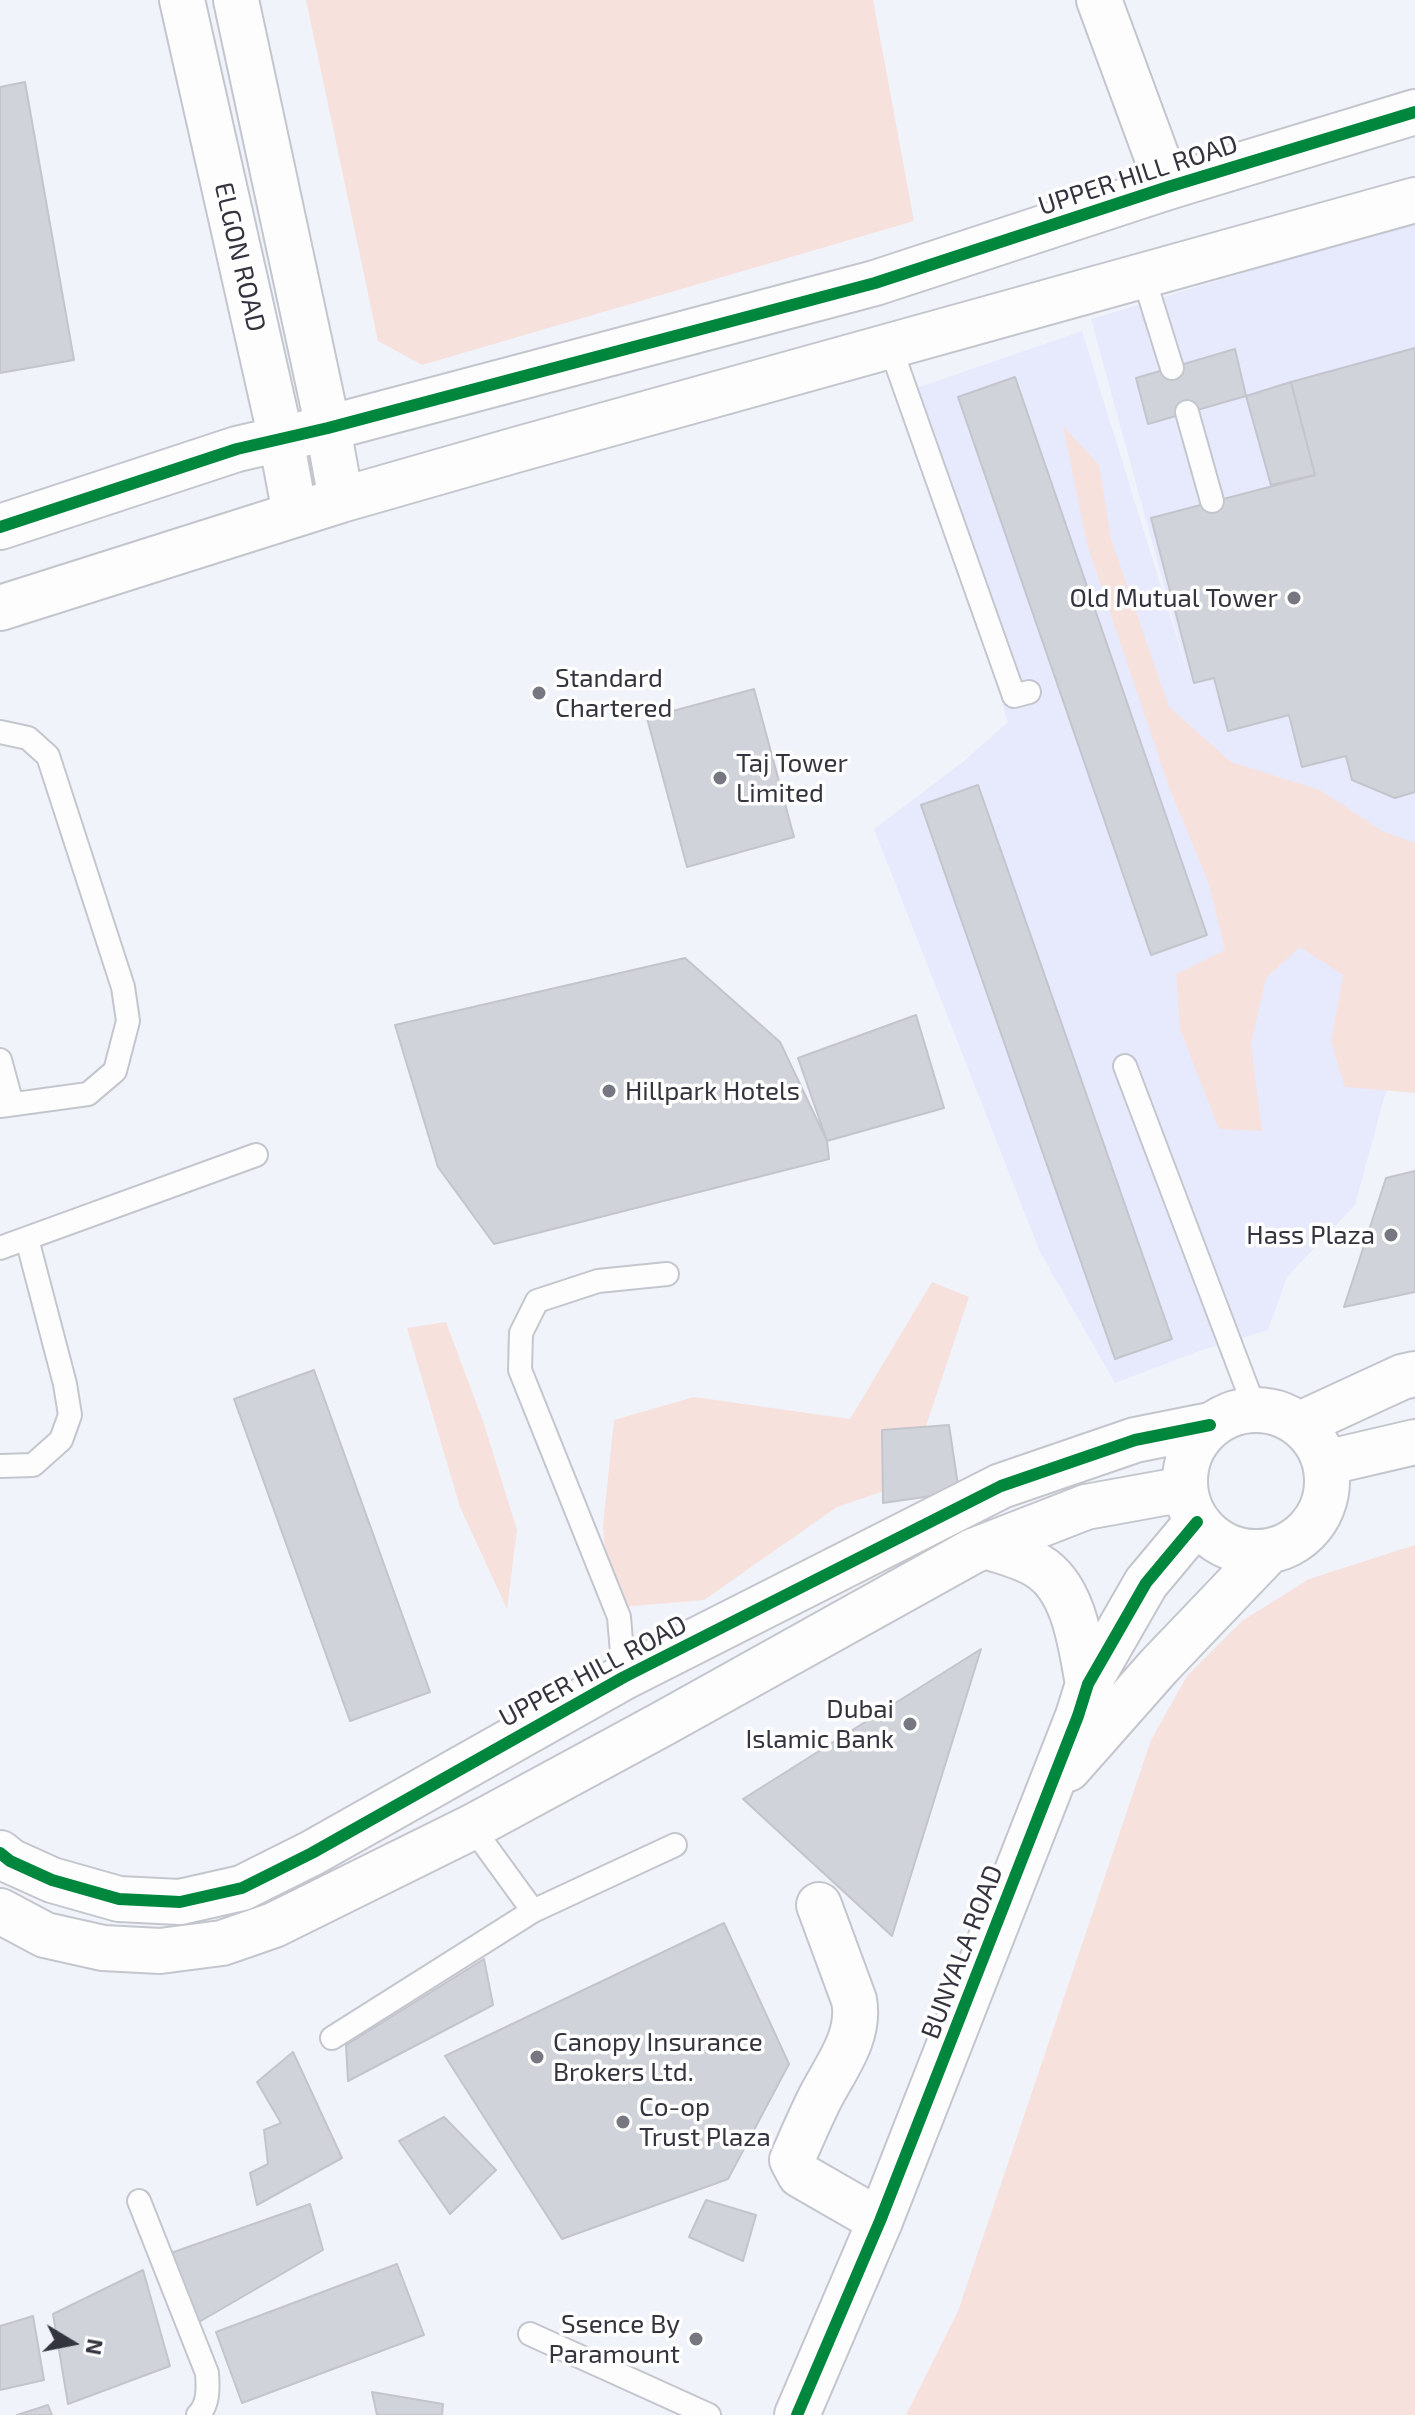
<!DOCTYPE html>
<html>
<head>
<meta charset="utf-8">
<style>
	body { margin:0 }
	#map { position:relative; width:1415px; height:2415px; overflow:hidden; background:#f1f3fb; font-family:"Exo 2",sans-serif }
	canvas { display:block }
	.north { position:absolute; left:32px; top:2303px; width:80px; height:80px; -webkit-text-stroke:6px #fefefe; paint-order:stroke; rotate:100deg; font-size:22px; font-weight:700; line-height:32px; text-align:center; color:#33343e }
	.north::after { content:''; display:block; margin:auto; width:28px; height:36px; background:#33343e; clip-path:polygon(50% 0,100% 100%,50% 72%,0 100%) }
</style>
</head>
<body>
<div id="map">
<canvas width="1415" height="2415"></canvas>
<div class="north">N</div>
</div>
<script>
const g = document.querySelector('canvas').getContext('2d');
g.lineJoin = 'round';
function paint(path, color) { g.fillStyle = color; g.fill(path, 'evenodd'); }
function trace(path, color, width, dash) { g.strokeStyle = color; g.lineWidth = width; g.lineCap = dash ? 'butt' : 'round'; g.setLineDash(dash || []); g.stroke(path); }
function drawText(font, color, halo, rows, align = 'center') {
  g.font = font + ' "Exo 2",sans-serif'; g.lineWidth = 7; g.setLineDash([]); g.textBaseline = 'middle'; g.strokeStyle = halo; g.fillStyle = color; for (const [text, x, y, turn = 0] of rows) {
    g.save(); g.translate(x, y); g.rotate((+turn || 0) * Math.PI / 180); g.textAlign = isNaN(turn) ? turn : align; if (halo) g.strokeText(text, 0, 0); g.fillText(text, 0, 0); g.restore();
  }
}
const built = new Path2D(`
	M1415,221v814l-31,63 -29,107 -68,72 -19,53 -69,21 -84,32 -75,-131 -166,-423 90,-68 44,-39 -100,-331 174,-60 107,346 -98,-358z`);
const green = new Path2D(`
	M306,0h567l41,221 -492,144 -44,-24z
	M1063,426l36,39 12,74 58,168 62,55 89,28 64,42 31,11v250l-70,-6 -14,-45 12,-67 -43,-28 -34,31 -15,66 11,87 -43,-2 -39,-100 -4,-55 49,-24 -16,-66 -40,-97 -82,-243z
	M932,1282l37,15 -44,132 27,39 -115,39 -133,93 -95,8 -6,-82 11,-106 80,-23 156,22z
	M446,1322l37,99 34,109 -10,79 -47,-102 -53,-179z
	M1415,1545v870h-509l52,-104 193,-571 36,-64 55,-55 67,-42z`);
const building = new Path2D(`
	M25,82l49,278 -74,13v-286z
	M1415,348v444l-20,6 -43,-18 -6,-24 -44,11 -13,-52 -61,16 -14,-53 -20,5 -43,-165 164,-43 -24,-93z
	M1235,349l11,47 -98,28 -12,-46z
	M1015,377l192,558 -56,20 -193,-558z
	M1291,382l24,93 -44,10 -25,-89z
	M754,689l40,148 -107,30 -40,-149z
	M978,785l194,554 -57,20 -194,-554z
	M685,958l95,84 47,99 2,18 -335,85 -56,-77 -43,-142z
	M916,1015l28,93 -117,33 -29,-83z
	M1415,1171v121l-71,15 42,-129z
	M314,1370l116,322 -80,29 -116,-322z
	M949,1425l10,67 -76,11 -1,-73z
	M981,1649l-89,287 -149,-137z
	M724,1923l65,141 -61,115 -166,60 -117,-183z
	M484,1959l9,46 -145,76 -2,-36z
	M293,2052l49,106 -85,47 -7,-32 18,-9 -4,-34 17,-7 -24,-41z
	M444,2117l52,53 -46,44 -51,-73z
	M706,2200l50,15 -13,46 -54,-24z
	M310,2204l13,46 -124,72 -28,-69z
	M397,2264l27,71 -182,68 -26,-71z
	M143,2270l27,96 -102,38 -15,-90z
	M33,2316l11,64 -44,10v-64z
	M372,2392l71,12 -1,11h-65z
	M48,2405l4,10h-35z`);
const service = new Path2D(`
	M1143,275l29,93
	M890,346l124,350 15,-4
	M1187,412l25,89
	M0,732l28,6 20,18 75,231 5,34 -13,50 -27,23 -88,12
	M0,1060l12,44
	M1125,1066l130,343
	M0,1248l256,-93
	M0,1466l33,-1 28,-25 9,-25 -5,-31 -38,-145
	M624,1677l-5,-60 -99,-247 1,-37 16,-32 61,-20 69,-7
	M472,1827l61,84
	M332,2038l201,-127 142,-66
	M139,2201l68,172c1,15 2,31 -9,42
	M530,2334l179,81`);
const minor = new Path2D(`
	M1099,0l69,187
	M819,1905l35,95c7,36 -18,67 -34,98 -10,20 -19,41 -28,62l8,15 80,46`);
const tertiary = new Path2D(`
	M182,0l99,439 14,75
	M236,0l92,428 13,72
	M0,527l237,-78 91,-21 547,-145 293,-96 247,-75
	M0,608l341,-108 178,-51 896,-249
	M1185 1481a71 71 0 1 1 142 0a71 71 0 1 1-142 0Z
	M1300,1424l102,-47 13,-3
	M1325,1463l90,-21
	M986,1546c17,6 36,10 52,20 37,22 43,81 50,118
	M1068,1769l91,-103 109,-114
	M0,1853l10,8 42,19 67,19 61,3 62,-14 70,-35 312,-176 377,-191 134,-46 75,-15
	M0,1911l45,24 58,13 57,3 62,-8 52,-18 198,-98 192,-104 309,-172 113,-44 99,-18
	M797,2415l83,-194 198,-505 10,-32 58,-101 51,-61`);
const cycleway = new Path2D(`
	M0,527l237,-78 91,-21 547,-145 293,-96 247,-75
	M0,1853l10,8 42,19 67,19 61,3 62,-14 70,-35 312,-176 377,-191 134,-46 75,-15
	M797,2415l83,-194 198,-505 10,-32 58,-101 51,-61`);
const markers = [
	[1294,598,8,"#767780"],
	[539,693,8,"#767780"],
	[720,778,8,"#767780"],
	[609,1091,8,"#767780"],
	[1391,1235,8,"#767780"],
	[910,1724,8,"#767780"],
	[537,2057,8,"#767780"],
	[623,2122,8,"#767780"],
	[696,2339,8,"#767780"]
];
const streetNames = [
	["UPPER HILL ROAD",1138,175,-18],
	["ELGON ROAD",240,257,77],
	["UPPER HILL ROAD",593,1671,-28],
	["BUNYALA ROAD",962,1952,-69]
];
const poiNames = [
	["Old Mutual Tower",1278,598,"right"],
	["Standard",555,678],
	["Chartered",555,708],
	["Taj Tower",736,763],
	["Limited",736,793],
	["Hillpark Hotels",625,1091],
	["Hass Plaza",1375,1235,"right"],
	["Dubai",894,1709,"right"],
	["Islamic Bank",894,1739,"right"],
	["Canopy Insurance",553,2042],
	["Brokers Ltd.",553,2072],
	["Co-op",639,2107],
	["Trust Plaza",639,2137],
	["Ssence By",680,2324,"right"],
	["Paramount",680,2354,"right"]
];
paint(built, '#e7eafd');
paint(green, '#f7e1dd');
paint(building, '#d1d3db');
trace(building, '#c3c4cc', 2);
trace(service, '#c4c6ce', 26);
trace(minor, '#c4c6ce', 48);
trace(tertiary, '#c4c6ce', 48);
trace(service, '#fdfdfe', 22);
trace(minor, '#fdfdfe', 44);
trace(tertiary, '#fdfdfe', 44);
trace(cycleway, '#00873e', 12);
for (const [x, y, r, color] of markers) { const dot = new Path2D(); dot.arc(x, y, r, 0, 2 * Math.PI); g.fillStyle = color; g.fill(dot); trace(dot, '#fefefe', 3); }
drawText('26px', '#33343e', '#fefefe', streetNames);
drawText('26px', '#33343e', '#fefefe', poiNames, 'left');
</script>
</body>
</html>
